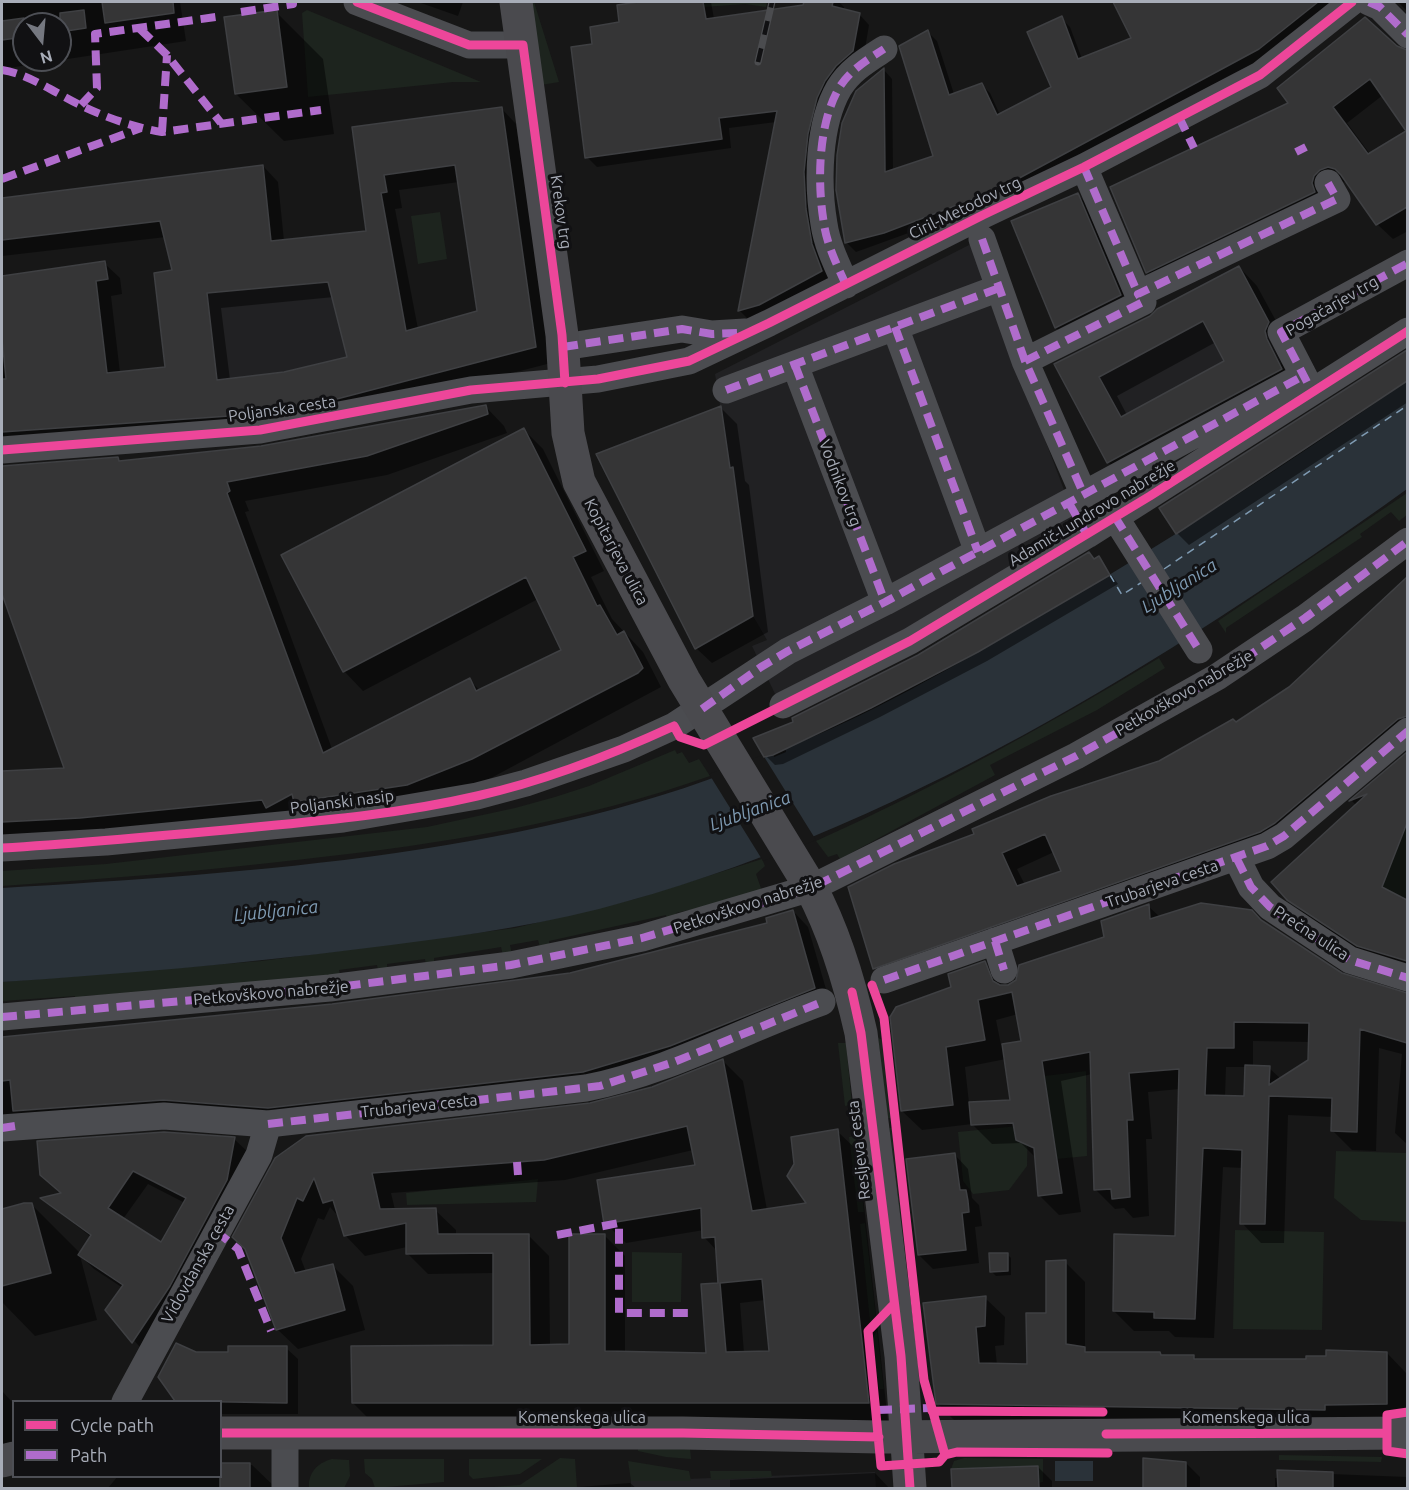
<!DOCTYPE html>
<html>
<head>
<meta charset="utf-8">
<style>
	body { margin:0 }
	#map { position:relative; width:1409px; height:1490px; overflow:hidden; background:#171717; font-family:Ubuntu,sans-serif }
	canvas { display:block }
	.frame { position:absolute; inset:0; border:3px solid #a8adb8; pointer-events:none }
	.legend { position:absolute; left:12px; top:1400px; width:210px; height:78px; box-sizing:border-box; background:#111113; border:2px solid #4d4f55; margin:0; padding:8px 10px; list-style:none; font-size:18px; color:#a8adb8 }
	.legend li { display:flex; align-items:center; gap:12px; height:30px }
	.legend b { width:30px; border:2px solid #4d4f55 }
	.north { position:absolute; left:12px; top:12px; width:60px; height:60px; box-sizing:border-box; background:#111113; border:2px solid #4d4f55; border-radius:50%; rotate:164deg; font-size:16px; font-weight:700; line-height:24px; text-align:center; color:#a8adb8 }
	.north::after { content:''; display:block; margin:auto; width:21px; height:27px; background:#757880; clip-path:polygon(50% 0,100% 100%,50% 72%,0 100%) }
</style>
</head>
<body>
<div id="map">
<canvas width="1409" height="1490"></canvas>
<div class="frame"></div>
<ul class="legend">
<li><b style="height:8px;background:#ed469a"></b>Cycle path</li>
<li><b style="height:8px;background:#b06ccc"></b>Path</li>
</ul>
<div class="north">N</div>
</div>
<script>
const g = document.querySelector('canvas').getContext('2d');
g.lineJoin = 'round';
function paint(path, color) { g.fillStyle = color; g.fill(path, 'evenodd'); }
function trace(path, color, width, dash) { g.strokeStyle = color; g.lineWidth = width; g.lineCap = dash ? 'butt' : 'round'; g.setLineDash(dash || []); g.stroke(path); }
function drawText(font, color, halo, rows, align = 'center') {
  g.font = font + ' Ubuntu,sans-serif'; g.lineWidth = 6; g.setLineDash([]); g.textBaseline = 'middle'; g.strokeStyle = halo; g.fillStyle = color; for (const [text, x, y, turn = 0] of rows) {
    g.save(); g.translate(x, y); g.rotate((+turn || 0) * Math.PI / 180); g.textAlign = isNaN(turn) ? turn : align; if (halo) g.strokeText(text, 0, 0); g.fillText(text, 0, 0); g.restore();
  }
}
const built = new Path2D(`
	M971,244l98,259 12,22 -177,104 -127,69 -25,-52 15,-6 -14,-24 -20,-148h-3l-15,-94z
	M172,270l203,4 28,109 -111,27 -96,10 -14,-76z
	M1236,276l47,87 -172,90 -48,-86z
	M875,1472l1,16h-245v-7z`);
const green = new Path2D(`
	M529,2h5l25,80 -18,3z
	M703,2h64l-1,5 -21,-3 -41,3z
	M307,10l174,72h-28l-145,15 -6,-84z
	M440,212l7,47 -29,5 -7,-48z
	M1407,493v22l-8,6 -8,-9 -31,22 2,3 -136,91v5l-8,-12z
	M1159,658l6,10 -68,42 -107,55 5,10 -155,84 -3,-5 -9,3 -12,-16c118,-53 232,-116 343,-183z
	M675,750l2,4 5,-2 7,11 10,-4 11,17c-130,46 -267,68 -405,83 -101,12 -202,20 -303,27v-15l104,-7 321,-37 88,-19 40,-11 34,-11z
	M1407,824v75l-25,-12z
	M762,859l3,7 -9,8 7,20 -87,19 2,10 -9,2 -3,-10 -117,26 1,11 -8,2 -4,-14 -28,5 3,14 -9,1 -3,-13 -67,11 1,11 -8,1 -2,-11 -38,5 1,10 -9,1 -2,-10 -38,5 2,10 -257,16v5l-9,1v-6l-73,5v-19l259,-21 254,-33 120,-29z
	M878,1038l5,2 9,78h-5z
	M838,1043h8l6,62 -7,1z
	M1086,1071l1,85 -30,3 -13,-83z
	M1028,1125l-1,41 -18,24 -36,4 -10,-13 -5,-49z
	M889,1128h4l16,135 -3,-1z
	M856,1136l8,76h-6l-9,-75z
	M1336,1151l71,2v69l-46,-2 -27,-22z
	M538,1179l-2,23 -129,3 -1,-12z
	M865,1223l11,94 -6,5 -10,-98z
	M1235,1230l89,2 -2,98 -89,-1z
	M632,1252l50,1 -1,49h-49z
	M877,1331l7,58h-5l-7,-50z
	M638,1448h52l1,11 -25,-2 -28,-6z
	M1279,1455l103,2 -1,5 -102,-2z
	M560,1458l15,1 2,29h-98l41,-3z
	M964,1458l79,1v23l-4,1 -1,-17 -87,3 3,-8z
	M332,1459l17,1 1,16 -6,12h-35c-1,-15 8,-25 23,-29z
	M364,1459h80v23l-69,6 -3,-9 -7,-6z
	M469,1459h73l-22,15 -47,5 -4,-4z
	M628,1461l61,10 2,10h-60z
	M710,1471h61l1,6 -61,3z`);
const water = new Path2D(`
	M1407,381v108c-244,175 -515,344 -808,420 -79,20 -159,30 -240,40 -119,15 -238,25 -357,33v-94c249,-15 540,-33 771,-134l1,3 12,-5 -1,-4c86,-33 167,-81 247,-127 128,-75 253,-155 375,-240z
	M1055,1461h38v20h-38z`);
const pier = new Path2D(`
	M763,755l53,85 -53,21 -54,-87z`);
const shadow = new Path2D(`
	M2,2h178l6,39 -184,28zM24,24h36v36h-36z
	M418,2h45l-5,14z
	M647,2h64l3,17 90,-13 1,-4h34l5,5 -1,3 16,4 10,11 -6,36 -17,15 -30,144 16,61 -82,40 -10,-10 36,-189 -47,6 2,20 -134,19 -10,-10 7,-112 27,-22 -3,-17z
	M1115,2h222l-69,55 -260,140 -152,55 -9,-9 -8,-37 15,-109 11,-14 19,-13 8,9 1,92 42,-15 -7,-124 9,9 17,53 27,-10 9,9 10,22 53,-27 8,-70 9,9 12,32 52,-20z
	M1398,2h10v10z
	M276,12l47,47 11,75 -50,7 -48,-47z
	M1403,51l5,1v75l-25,-32 -36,28 23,31 38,-22v99l-15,8 -16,-15 -28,-40 -5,-2 -8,3 -173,102 -16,-15 -35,-84z
	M501,108l15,16 35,239 -202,52 -347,32v-170l102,-14 16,15 2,16 -11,2 9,77 47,-5 7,-97 -8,-34 -164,19v-57l261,-33 15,16 6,59 84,-9 -14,-104zM459,182l19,130 -60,17 -23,-120 7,-1 -3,-18zM334,297l14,61 -63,15 -55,7 -9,-72z
	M1077,194l14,14 43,101 -64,32 -14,-13 -43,-107z
	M1239,267l18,19 30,55 13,47 -173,93 -19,-19 -52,-97 95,-48zM1216,342l10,20 -99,53 -10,-19z
	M1408,352v50l-219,143 -12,-12 -16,-24z
	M485,406l19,20 3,7 -120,42 -142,26 4,10 -4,1 87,237 138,-69 10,11 83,-41 -25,-51 -175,92 -19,-20 180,-241 19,19 61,122 -13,6 21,42 31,33 18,35 -170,91 -64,26 -425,37v-69l64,-2 -64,-180v-123l116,-9 3,4 142,-15z
	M721,408l16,16 8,57 4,4 19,147 -56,31 -16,-15z
	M1099,558l19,26 -131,77 -107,56 -97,47 -8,1 -9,-9 29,-33z
	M1403,583l5,4v158l-117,94 -400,145 -16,-16 -25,-80 309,-125 77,-39 54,-36zM1054,852l9,20 -38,13 -8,-16z
	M1408,754l-2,140 2,81 -30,-10 -69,-46 -20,-20 68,-93 -5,-5z
	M1148,906l12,11 100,4 81,54 67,19v151l-13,-12 7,-79 -23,-6 -3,103 -24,-1 -20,-20 1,-13 -45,-2 -4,128h-23l-19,-20 1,-55 -20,-1 -9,171 -39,-1 -6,-6h-35l-20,-20 63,-74 3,-148 -32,3 4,47h-6l3,77 -16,2 -9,-10 -9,1 -20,-20 -3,-115 -31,7 20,131 -22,3 -20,-20 -3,-37 -15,-15 -29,1 -20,-20 -50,6 -20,-19 51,-123 31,-25 22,23h4l11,-11 85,-37zM1018,1014l4,28 -21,3 -5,-25zM1253,1041l57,1v19l-29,18 -12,-11 -16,-1zM1006,1059l6,42 -43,2 -4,-36zM1226,1067h21l-2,31 -20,-1z
	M793,911l15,16 22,76 -231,84 -597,43v-91l330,-34 238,-31 199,-50z
	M723,1061l20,20 24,129 42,-6 28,-73 21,20 30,271 -515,1 -20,-20 142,-57v-73l-67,1 -21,-21v-6l-42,9 -20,-21 -6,-18 -9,-10 -6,13 -6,-2 -17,41 5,13 26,-7 21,21 12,44 -67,19 -21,-20 -1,-170 314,-54 62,-17zM693,1150l3,16 -91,57 21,20 78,-13v7l13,14 3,33 -17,1 5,69 -83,-1v-97l-20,-20 -35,110h-20l-1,-90 -20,-20h-73v-6l-21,-20h-40l-4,-17 174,-13zM765,1300l5,53h-26l-4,-50z
	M234,1139l14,13 -101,203 -40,-45 16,-22 -29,-19 -14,-14 11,-18 -48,-38 19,-5 -21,-20zM148,1184l37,19 -23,41 -39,-25z
	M955,1155l13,14 4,29 7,7 3,21 -7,1 4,36 -46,6 -14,-14z
	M31,1204l48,48 18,68 -62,16 -33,-34v-91z
	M1007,1254l4,4v17l-15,1 -4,-4z
	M1065,1262l20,20v68l4,4 71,-1 2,3h32l3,4 111,1 79,-8 19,20v50h-449l-20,-20 48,-105 20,19 -1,28 -9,1 2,19h32z
	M286,1348l12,11v55h-78v-12h-44l-16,-25 36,-23h34z
	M2,1391l12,13v63l-12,4z
	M1145,1460l41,3 14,14v11h-55z
	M220,1465h32l24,23h-168l10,-12h102z
	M1038,1467l14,14v7h-98l-1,-17z
	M1279,1472l129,5v11h-133v-10h4z
	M875,1473l14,15h-159v-8z
	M630,1483l6,5h-57v-1z`);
const ferry = new Path2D(`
	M1164,569l244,-164
	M1110,575l12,20 20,-13`);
const building = new Path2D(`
	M102,2h71l1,11 -69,10z
	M638,2h65l3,17 97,-14 1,-3h29l-1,4 28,7 -7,38 -17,15 -11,15 -8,17 -9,36 -4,38 2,37 6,35 10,27 -63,34 -21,6 39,-200 -58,7 3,21 -137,19 -14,-111 21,-3 -2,-17 29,-5 -2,-17z
	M1113,2h205l-59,47 -260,140 -115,44 -39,10 -9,-53 1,-35 5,-32 14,-32 28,-23 1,104 48,-16 -34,-110 29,-16 21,65 33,-12 15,32 54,-28 -24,-55 35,-16 16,43 53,-21z
	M84,10l2,18 -26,4v-19z
	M277,10l10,77 -52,7 -11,-77z
	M1365,17l32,29 10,4v157l-31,18 -35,-50 -6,-6 -7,-2 -8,3 -6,6 -2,7 3,9 -169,81 -36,-86 178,-84 -11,-15zM1370,79l36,52 -38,23 -35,-47z
	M24,18v19l-22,3v-19z
	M502,107l34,240 -203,53 -75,14 -256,18v-53h4l-4,-40v-63l103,-15 3,18 -12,2 11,92 58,-6 -11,-94 18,-3 -12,-49 -158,19v-42l261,-33 8,76 95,-10 -14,-104zM455,165l22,146 -71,20 -25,-138 6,-1 -3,-17zM328,282l19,75 -63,15 -67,8 -10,-87z
	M1078,193l43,102 -66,33 -44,-107z
	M1239,266l30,56 -4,9 2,8 15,30 -175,94 -53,-99 96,-48 7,-7zM1203,321l21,40 -103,56 -22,-40z
	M1407,350v31l-231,153 -17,-26z
	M486,405l2,9 -121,42 -140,26 3,9 -3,2 96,260 147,-75 6,13 85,-41 -35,-73 -183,95 -62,-117 243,-127 62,123 -13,6 24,49 3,-1 17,30 7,-4 19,37 -5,5 -166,86 -65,26 -113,17 -2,-8 -26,14 -4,-8 -182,18 -78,4v-51l62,-3 -62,-174v-128l116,-9 1,4 142,-15z
	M721,406l9,62 3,-1 20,149 -58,33 -99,-195z
	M1089,552l5,7 5,-3 11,19 -132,77 -107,56 -98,47 -9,2 -11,-19 40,-16 -1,-4 126,-63z
	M1407,577v139l-9,3 -123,104 -15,9 -387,137 -25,-82 46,-23 80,-30 -2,-5 79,-33 108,-35 74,-42 3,3 53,-35zM1045,834l16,37 -44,15 -15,-33z
	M1407,752v71l-25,64 25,13v61l-50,-15 -70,-46 -16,-18 96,-88 -18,7z
	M1201,903l51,7 9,10 81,53 65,20v50l-47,-14 -3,103 -26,-1 1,-33 -63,-2 -4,128h-25l2,-74 -39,-2 -8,171 -41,-1v-6l-41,-1 1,-77 61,2 4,-167 -50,4 4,47h-6l3,77 -18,2 -1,-10 -17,1 -4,-138 -48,9 20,132 -24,3 -4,-48 -18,-8 -3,-17 -42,2 -2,-23 41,-2 -8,-56 19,-3 -9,-49 -34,8 7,40 -39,7 7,58 -52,6 -11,-94 6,-10 55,-20 -3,-13 37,-13 8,20 7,4h8l8,-5 3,-15 85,-28 -3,-16 48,-17 1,15zM1234,1022l75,1 -1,37 -39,25 1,-19 -25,-1 -1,31 -39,-1 2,-47h27z
	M793,910l22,78 -145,58 -87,26 -315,36 -105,-8 -150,11 -3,-31 -8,1v-44l330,-33 238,-31 197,-50 -1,-5z
	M723,1059l29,152 54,-8 -19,-27 7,-12 -3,-27 47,-8 31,274h-517l-1,-57 142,-1v-92l-87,1v-31l-62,13 -11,-36 -10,3 -9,-25 -11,23 -6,-3 -16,40 14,35 38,-9 12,46 -69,20 -31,-81 -13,-12 43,-79 31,-22 284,-33 62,-16zM687,1126l8,39 -98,15 7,44 97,-16 1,30 13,-1 3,46 -17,1 5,69 -101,-2v-117h-36v110l-39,1 -1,-111h-91l-2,-26 -56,1 -8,-36 172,-13zM762,1279l7,72 -43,1 -6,-69z
	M164,1132l71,5 -8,43 -57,106 -38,57 -27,-33 18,-25 -45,-30 13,-20 -51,-37 21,-5 -21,-18 -3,-34zM133,1171l53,27 -25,44 -53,-34z
	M955,1153l5,37h6l2,11 1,11 -7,1 4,37 -48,5 -12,-96z
	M24,1203h8l19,70 -49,13v-77z
	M989,1253h19v18l-18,1z
	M1066,1260v84l19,3v5h75l1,3h33v4h112v-3h20v-6l61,2v52l-62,1v5l-389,-6 -13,-101 63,-7 -1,30 -9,1 3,36 48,1 -1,-51h20v-52z
	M176,1343l20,9h32v-6h59v57l-112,-2 -17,-24z
	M1143,1458l43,4v26h-43z
	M220,1463h30v25h-30z
	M1038,1466l1,22h-87l-1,-19z
	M1277,1470l56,2v16h-55z`);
const street = new Path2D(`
	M357,2l112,43h54
	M1369,2l11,5 28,28
	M1084,167l54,127
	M982,239l43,122 59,134
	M846,285c-9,-20 -19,-40 -22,-61 -7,-41 -6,-100 15,-136 11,-18 28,-28 45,-39
	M895,327l83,225
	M563,347l119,-18 30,5 33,-2
	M1025,361l118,-59 -5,-8 199,-95 -9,-16
	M795,365l90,237
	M726,390l273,-102
	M1312,392l-31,-60 127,-69
	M2,450l258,-20 211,-40 127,-11 91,-18 80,-38 214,-108 101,-48 176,-92 92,-73
	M1115,517l84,133
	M783,705l127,-64 177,-106 321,-204
	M2,848l104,-6 237,-23 134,-23 49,-13 98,-34 50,-23 114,-75 97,-49 418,-226
	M1237,859l14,28 19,20 80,53 58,18
	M995,941l9,29
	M884,980l383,-134 17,-10 124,-105
	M2,1017l328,-29 181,-23 131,-27 169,-50 265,-132 141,-79 88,-59 103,-77
	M2,1128l162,-12 104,8 318,-36c82,-16 157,-58 236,-86
	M125,1402l134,-247 9,-31
	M285,1433v55`);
const secondary = new Path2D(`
	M516,2l46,333 6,98 11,49 105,198 127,208c24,45 39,96 50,145l40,323 9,132
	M220,1433h463l196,4 529,-4
	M2,1461l12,-3`);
const rail = new Path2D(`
	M758,62l14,-60`);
const quiet = new Path2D(`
	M1369,2l11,5 28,28
	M241,12l52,-8v-2
	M140,29l27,26 54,68
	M2,70c26,4 52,22 76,34 26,13 55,23 84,28l159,-22
	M81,105l16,-17 -2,-54 128,-18
	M1179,117l15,31
	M162,132l5,-77
	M1296,152l10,-5
	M1084,167l54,127
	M2,179l139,-51
	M982,239l43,122 59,134
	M846,285c-9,-20 -19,-40 -22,-61 -7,-41 -6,-100 15,-136 11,-18 28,-28 45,-39
	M895,327l83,225
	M563,347l119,-18 30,5 25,-1
	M1025,361l118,-59 -5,-8 199,-95 -9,-16
	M795,365l90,237
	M1307,382l-26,-50 127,-69
	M726,390l273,-102
	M1069,503l18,32
	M1115,517l84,133
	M702,709l59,-42 27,-16 97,-49 418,-226
	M1237,859l14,28 19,20 80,53 58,18
	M995,941l9,29
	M884,980l383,-134 17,-10 124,-105
	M2,1017l328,-29 181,-23 131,-27 169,-50 265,-132 141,-79 88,-59 103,-77
	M268,1124l332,-38 74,-24 148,-60
	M2,1128l13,-2
	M517,1162l1,13
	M216,1231l22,18 33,82
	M557,1235l62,-12v90h76
	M877,1410l53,-2`);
const cycleway = new Path2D(`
	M357,2l112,43h54l39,290 3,48
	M2,450l258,-20 211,-40 127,-11 91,-18 80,-38 214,-108 101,-48 176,-92 92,-73
	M2,848c85,-5 169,-13 254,-21 74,-7 148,-14 221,-31 68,-15 134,-41 197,-70l6,11 24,8 206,-104 240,-145 258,-165
	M872,985l12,33 40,362 21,75
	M852,992l9,41 40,323 9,132
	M894,1304l-26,27 13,135 58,-4 6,-7
	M932,1411l171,1
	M1408,1412l-21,3v36l21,3
	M220,1433h463l196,4
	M1106,1434l281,-1
	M945,1455l12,-3 151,1`);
const streetNames = [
	["Ciril-Metodov trg",965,208,-26],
	["Krekov trg",561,212,82],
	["Pogačarjev trg",1332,306,-30],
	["Poljanska cesta",282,409,-8],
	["Vodnikov trg",840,483,69],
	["Adamič-Lundrovo nabrežje",1092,513,-31],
	["Kopitarjeva ulica",616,552,62],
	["Petkovškovo nabrežje",1184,693,-30],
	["Poljanski nasip",342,802,-7],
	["Trubarjeva cesta",1162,884,-19],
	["Petkovškovo nabrežje",748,905,-18],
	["Prečna ulica",1311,933,33],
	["Petkovškovo nabrežje",271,993,-5],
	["Trubarjeva cesta",419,1106,-6],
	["Resljeva cesta",859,1150,-97],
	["Vidovdanska cesta",198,1264,-61],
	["Komenskega ulica",582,1418],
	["Komenskega ulica",1246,1418]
];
const waterNames = [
	["Ljubljanica",1179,586,-32],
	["Ljubljanica",750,811,-20],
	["Ljubljanica",276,911,-6]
];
paint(built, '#212123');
paint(green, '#1d241e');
paint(water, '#2a3239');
paint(pier, '#171717');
paint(shadow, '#0007');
trace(ferry, '#7f9bb3', 1.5, [8, 6]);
paint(building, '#353536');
trace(building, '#3f4043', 1.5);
trace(street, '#4b4c50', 27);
trace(secondary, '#4a4a4e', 33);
trace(rail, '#4b4c4f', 7);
trace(rail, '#111113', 4.5, [14]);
trace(quiet, '#b06ccc', 8, [15, 8]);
trace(cycleway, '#ed469a', 9);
drawText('16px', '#a8adb8', '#111113', streetNames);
drawText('italic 18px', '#7f9bb3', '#111113', waterNames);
</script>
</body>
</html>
